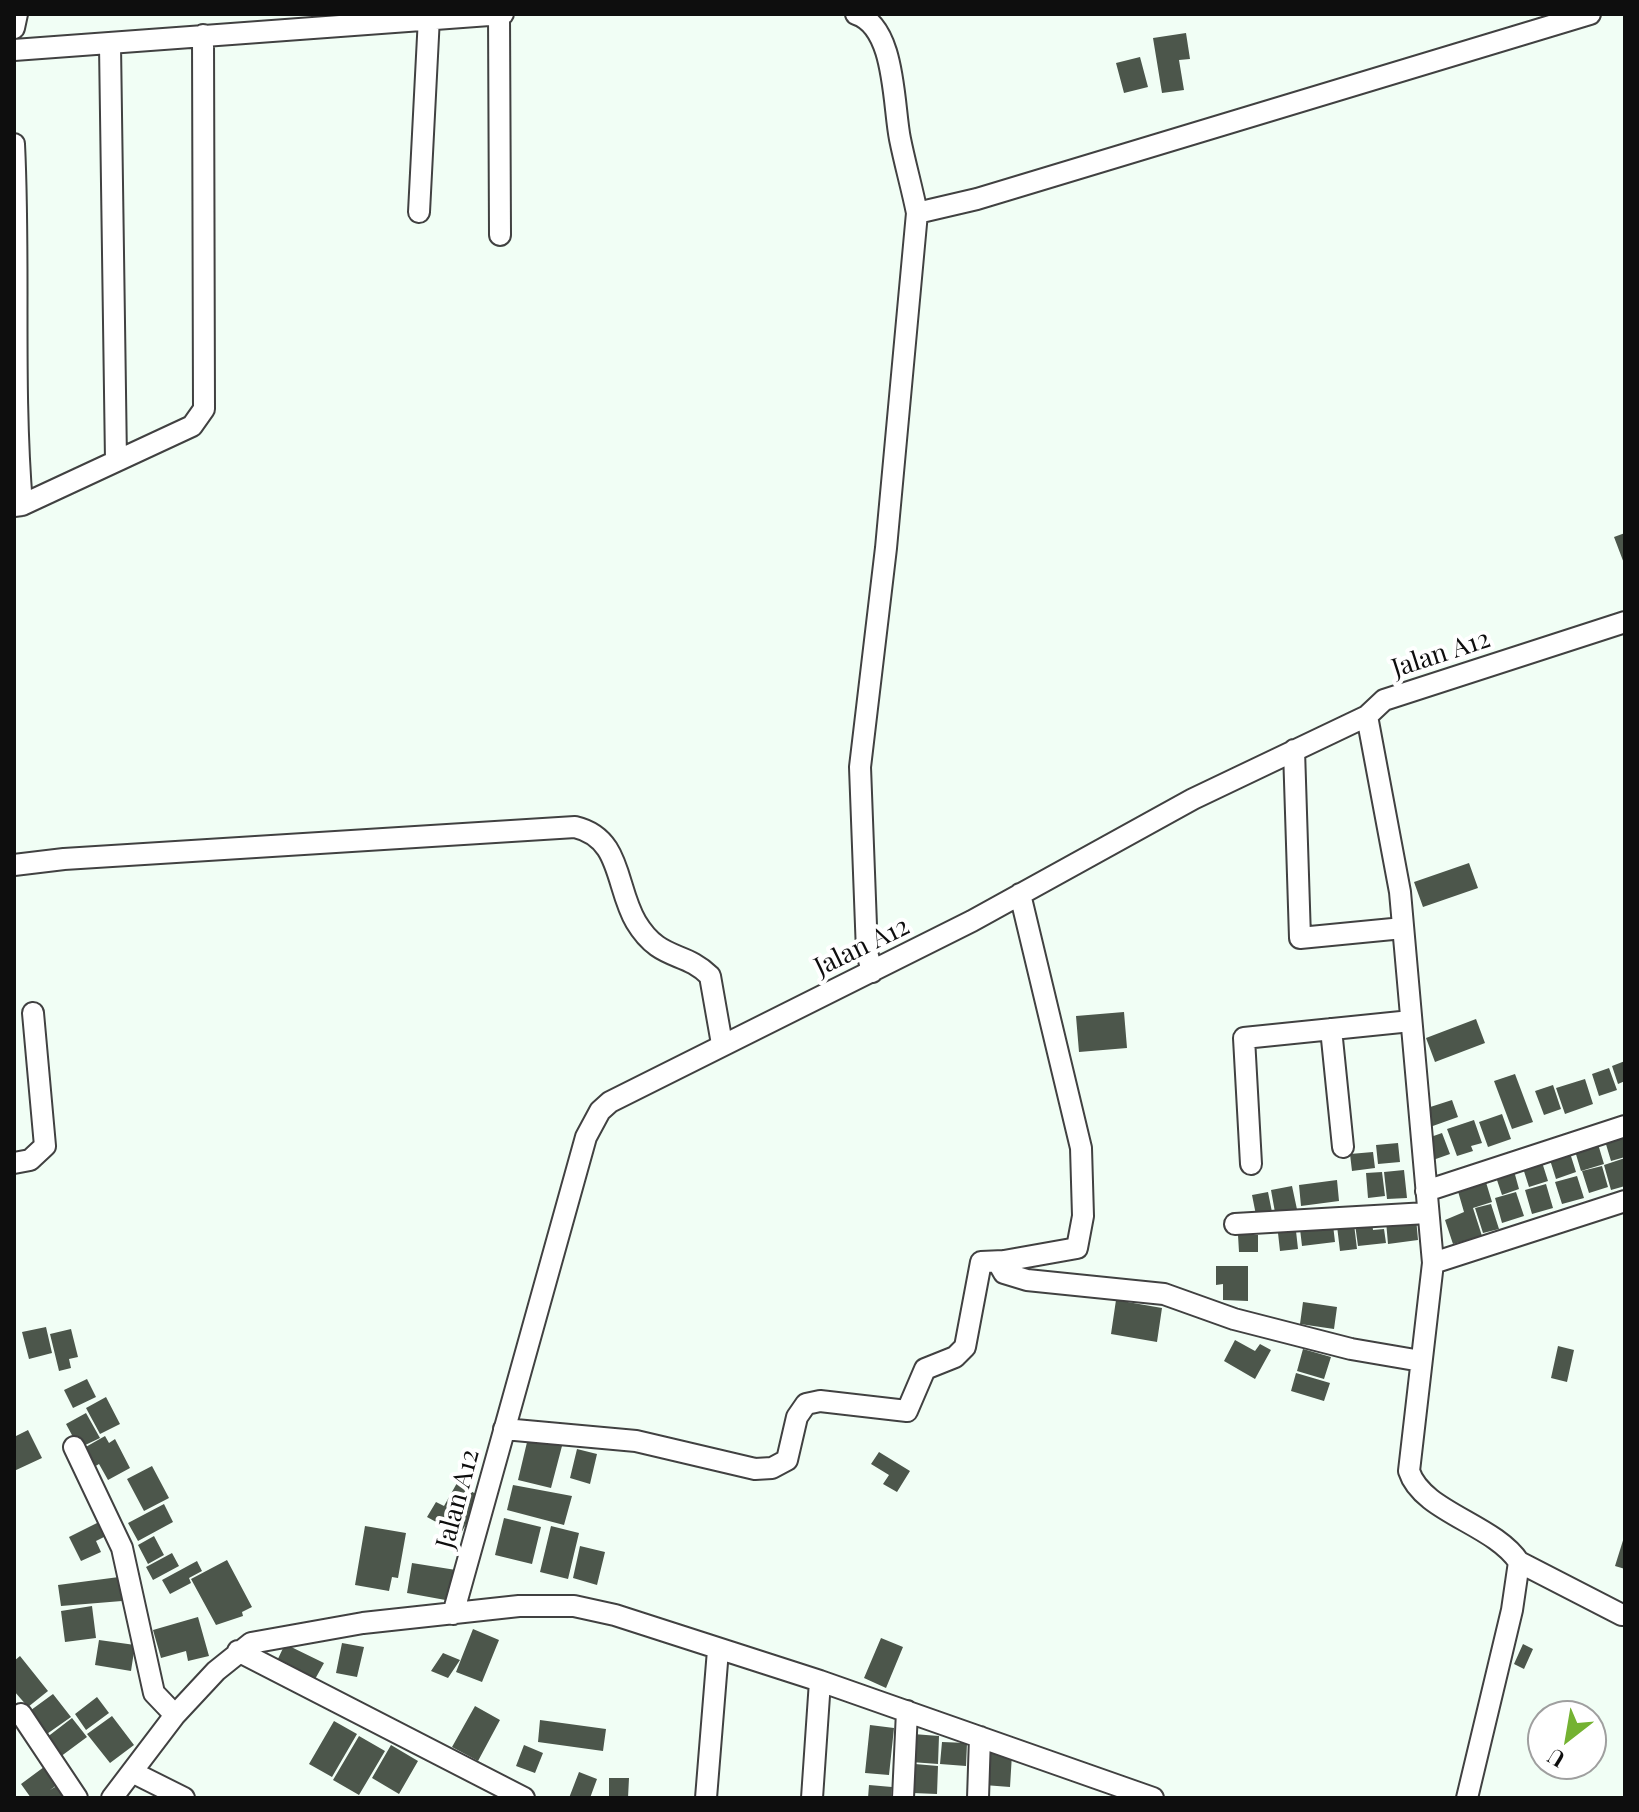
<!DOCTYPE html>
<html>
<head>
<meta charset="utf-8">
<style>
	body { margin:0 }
	#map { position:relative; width:1639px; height:1812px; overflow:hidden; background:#f1fef5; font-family:"Playfair Display",serif }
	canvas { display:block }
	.frame { position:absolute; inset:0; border:16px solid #0e0e0e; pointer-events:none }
	.north { position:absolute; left:1527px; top:1700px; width:80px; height:80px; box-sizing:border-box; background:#fff; border:2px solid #9f9f9f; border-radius:50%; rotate:211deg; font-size:22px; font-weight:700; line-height:32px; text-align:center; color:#0e0e0e }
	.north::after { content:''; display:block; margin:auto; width:28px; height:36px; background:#74b232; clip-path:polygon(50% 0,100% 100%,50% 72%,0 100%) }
</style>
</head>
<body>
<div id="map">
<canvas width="1639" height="1812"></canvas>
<div class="frame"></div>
<div class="north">U</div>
</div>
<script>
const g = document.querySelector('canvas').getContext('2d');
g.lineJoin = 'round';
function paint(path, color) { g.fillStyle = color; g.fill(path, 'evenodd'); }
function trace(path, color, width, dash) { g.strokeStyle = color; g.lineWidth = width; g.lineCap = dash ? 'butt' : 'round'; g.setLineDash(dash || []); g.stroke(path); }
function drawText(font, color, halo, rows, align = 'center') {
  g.font = font + ' "Playfair Display",serif'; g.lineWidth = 8; g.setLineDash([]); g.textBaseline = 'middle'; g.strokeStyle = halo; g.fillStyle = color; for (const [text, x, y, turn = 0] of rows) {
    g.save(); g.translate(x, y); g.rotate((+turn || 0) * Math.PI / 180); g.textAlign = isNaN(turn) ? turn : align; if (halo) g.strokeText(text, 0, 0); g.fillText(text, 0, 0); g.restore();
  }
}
const building = new Path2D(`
	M1186,33l4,26 -11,1 5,30 -22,3 -9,-55z
	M1140,57l8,30 -24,6 -8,-30z
	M1625,533v33l-11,-29z
	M1469,863l9,25 -55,19 -9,-25z
	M1124,1012l3,36 -48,4 -3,-36z
	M1476,1019l9,24 -50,19 -9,-24z
	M1625,1061v20l-7,3 -6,-18z
	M1609,1068l8,22 -18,6 -7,-22z
	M1515,1074l18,48 -21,7 -18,-48z
	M1585,1079l8,25 -28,10 -9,-26z
	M1553,1085l8,24 -17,6 -9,-24z
	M1452,1100l6,17 -28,10 -6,-18z
	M1502,1114l9,25 -23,8 -9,-25z
	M1474,1120l8,23 -11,3 2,5 -16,5 -10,-27z
	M1442,1133l8,21 -17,6 -8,-21z
	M1625,1135v22l-14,4 -6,-20z
	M1398,1143l2,19 -22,2 -2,-19z
	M1598,1144l6,20 -23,7 -6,-20z
	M1373,1152l2,16 -23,3 -2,-17z
	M1570,1153l6,19 -20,7 -6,-19z
	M1625,1158v28l-14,4 -7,-25z
	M1541,1159l7,22 -19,6 -7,-22z
	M1602,1166l6,21 -19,6 -7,-22z
	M1404,1170l3,28 -20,1 -3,-27z
	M1514,1171l5,18 -17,6 -6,-18z
	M1382,1172l3,24 -17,2 -2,-25z
	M1577,1176l7,22 -22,6 -7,-22z
	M1485,1179l7,23 -19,6 9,28 -29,8 -8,-24 19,-8 -7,-24z
	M1337,1180l2,21 -38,5 -2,-21z
	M1546,1184l7,24 -21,6 -7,-24z
	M1292,1186l6,28 -22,4 -5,-28z
	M1268,1192l4,20 -16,3 -4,-20z
	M1516,1192l8,24 -22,7 -7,-25z
	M1491,1204l8,25 -16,4 -8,-25z
	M1416,1218l2,22 -30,4 -2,-23z
	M1372,1222l1,8 11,-1 2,14 -28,3 -3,-22z
	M1354,1224l3,25 -17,2 -3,-25z
	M1333,1225l2,17 -33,4 -2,-17z
	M1296,1231l2,18 -18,2 -2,-18z
	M1238,1235h20v17h-19z
	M1216,1266h32v35l-25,-1v-16l-7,1z
	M1116,1300l46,8 -5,34 -46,-8z
	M1303,1302l34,5 -3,22 -34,-5z
	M46,1327l6,26 -23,6 -7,-27z
	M71,1329l7,28 -9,2 2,9 -12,3 -9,-37z
	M1235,1340l20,11 5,-7 11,6 -16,29 -31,-18z
	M1558,1346l16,4 -7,32 -16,-4z
	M1303,1349l28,8 -7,22 -27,-8z
	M1296,1373l34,10 -6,18 -33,-10z
	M87,1379l9,18 -23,11 -9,-18z
	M106,1397l14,27 -20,10 -14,-26z
	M86,1413l14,25 -21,10 -13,-24z
	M28,1430l14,28 -28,13v-34z
	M105,1436l4,7 6,-4 15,29 -22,12 -9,-16 -5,3 -10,-19z
	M528,1438l34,8 -11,42 -33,-8z
	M577,1449l20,5 -7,30 -20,-6z
	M879,1452l31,19 -13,21 -14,-8 6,-9 -18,-11z
	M152,1466l17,32 -25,13 -17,-32z
	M457,1483l24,14 -21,38 -33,-18 9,-15 8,4z
	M513,1485l59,11 -8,29 -57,-15z
	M164,1504l9,18 -35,19 -10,-18z
	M504,1518l37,9 -9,37 -37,-9z
	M101,1521l7,14 -12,6 5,11 -20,9 -12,-24z
	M365,1526l41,7 -8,45 -6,-1 -3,14 -34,-6z
	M551,1526l28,7 -11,46 -28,-7z
	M1625,1534v35l-10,-3z
	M154,1536l10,19 -16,9 -10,-19z
	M580,1546l25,6 -8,33 -24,-7z
	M172,1553l7,13 -26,14 -7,-13z
	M227,1560l25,47 -10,5 1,4 -27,9 -25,-46z
	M197,1561l5,10 -13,7 2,5 -21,11 -8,-14z
	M412,1563l44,7 -5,31 -44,-8z
	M119,1577l3,24 -61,5 -3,-21z
	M92,1606l4,32 -31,4 -4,-31z
	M198,1617l11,39 -21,5 -2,-10 -25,7 -8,-28z
	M473,1629l26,11 -17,42 -26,-10z
	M881,1638l22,9 -17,41 -22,-10z
	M99,1640l36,5 -4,26 -36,-6z
	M342,1643l22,4 -7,30 -21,-4z
	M285,1644l39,19 -10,18 -38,-18z
	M1523,1644l10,5 -9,20 -10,-5z
	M443,1653l17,7 -12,18 -17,-7z
	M20,1656l28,35 -20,16 -14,-16v-30z
	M53,1694l18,23 -27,19 -17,-23z
	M97,1697l12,16 -23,17 -11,-16z
	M475,1706l25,14 -22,41 -26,-14z
	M112,1716l22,29 -24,18 -23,-29z
	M72,1718l15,19 -27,20 -14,-19z
	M540,1720l66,9 -3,22 -65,-9z
	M334,1721l23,13 -25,43 -23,-13z
	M870,1725l24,3 -5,47 -24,-2z
	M913,1734l26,2 -1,28 -27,-2z
	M359,1736l26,15 -26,44 -26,-15z
	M942,1742l25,1 -1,23 -26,-2z
	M391,1745l27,16 -19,33 -27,-16z
	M524,1745l19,8 -8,20 -19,-7z
	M986,1753l26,1 -2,33 -26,-2z
	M48,1764l13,18 -11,8 10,-6 6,14h-35l-10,-14z
	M915,1764l23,2 -1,28 -24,-1z
	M579,1772l18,7 -7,19h-21z
	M609,1778h20l-1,20h-19z
	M869,1785l23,2 -1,11h-23z`);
const minor = new Path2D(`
	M499,14l1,221
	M856,14c40,13 37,91 44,125 5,25 12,49 17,74l60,-14 613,-185
	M14,28l3,-14
	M110,45l6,416
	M14,50l489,-36
	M14,144c6,121 -2,241 8,361l-8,1
	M419,212l10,-195
	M22,505l170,-79 12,-17 -1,-374
	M1367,716l33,176 33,371 -24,208c13,41 85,53 110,91l-7,48 -45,188
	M1294,750l6,188 103,-10
	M14,865l50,-6 511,-32c47,11 40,59 61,95 24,40 48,28 74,54l12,68
	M872,972l-5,-20 -7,-185 26,-219 31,-335
	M1331,1029l12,118
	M14,1163l16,-3 15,-14 -12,-133
	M1251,1164l-7,-126 167,-17
	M1426,1191l199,-65
	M1235,1224l192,-11
	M1004,1261l-4,5 4,7 23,7 137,14 70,25 117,30 70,12
	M1433,1263l192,-62
	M504,1429l132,12 119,28 17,-1 15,-8 10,-43 9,-13 14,-3 87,10 18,-42 30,-12 10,-10 16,-85 23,-1 73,-13 6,-32 -2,-68 -61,-254
	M74,1447l48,101 32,145 21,22
	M1519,1562l103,53
	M453,1614l133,-477 14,-26 10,-9 362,-181 221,-122 174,-83 17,-16 241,-78
	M238,1651l286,147
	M21,1714l56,84
	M132,1772l52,26
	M112,1798l63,-83 41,-44 35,-28 112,-20 156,-17h55l41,9 205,66 333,117
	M706,1798l12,-148
	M812,1798l8,-117
	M903,1798l4,-87
	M978,1798l2,-61`);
const streetNames = [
	["Jalan A12",1441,654,-18],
	["Jalan A12",862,947,-26],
	["Jalan A12",458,1499,-75]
];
paint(building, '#4c564b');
trace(minor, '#414141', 24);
trace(minor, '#fff', 20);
drawText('26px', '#0e0e0e', '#fff', streetNames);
</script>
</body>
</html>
